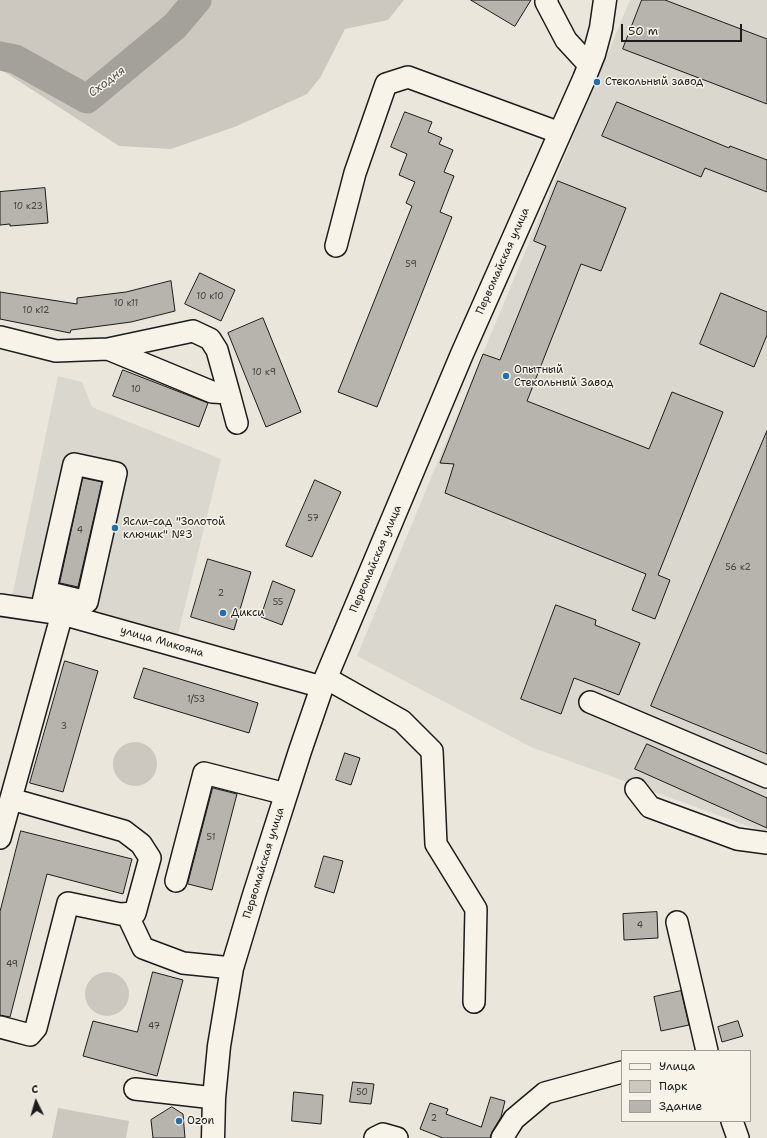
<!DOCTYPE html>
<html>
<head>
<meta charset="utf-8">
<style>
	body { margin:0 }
	#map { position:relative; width:767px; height:1138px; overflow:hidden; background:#eae6dc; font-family:"Shantell Sans",sans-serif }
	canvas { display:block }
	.legend { position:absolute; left:621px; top:1050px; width:130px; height:72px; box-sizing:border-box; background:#f7f3e8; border:1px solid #9f9d96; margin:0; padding:5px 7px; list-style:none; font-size:12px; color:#1c1c1c }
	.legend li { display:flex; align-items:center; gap:8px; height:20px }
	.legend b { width:20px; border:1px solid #9f9d96 }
	.north { position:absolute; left:16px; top:1082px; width:40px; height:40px; -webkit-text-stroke:3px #f7f3e8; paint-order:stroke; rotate:355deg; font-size:11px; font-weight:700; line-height:16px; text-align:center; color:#1c1c1c }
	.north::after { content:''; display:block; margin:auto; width:14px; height:18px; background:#1c1c1c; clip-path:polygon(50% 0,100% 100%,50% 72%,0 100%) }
	.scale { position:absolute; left:621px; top:24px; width:121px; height:18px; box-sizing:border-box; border:2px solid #1c1c1c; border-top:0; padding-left:5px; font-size:12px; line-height:14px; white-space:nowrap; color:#1c1c1c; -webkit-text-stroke:3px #f7f3e8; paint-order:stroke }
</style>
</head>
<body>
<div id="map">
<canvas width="767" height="1138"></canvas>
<ul class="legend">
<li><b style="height:5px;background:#f7f3e8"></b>Улица</li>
<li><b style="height:11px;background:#ccc8c0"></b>Парк</li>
<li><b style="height:11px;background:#b6b4ac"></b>Здание</li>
</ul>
<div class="north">С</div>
<div class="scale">50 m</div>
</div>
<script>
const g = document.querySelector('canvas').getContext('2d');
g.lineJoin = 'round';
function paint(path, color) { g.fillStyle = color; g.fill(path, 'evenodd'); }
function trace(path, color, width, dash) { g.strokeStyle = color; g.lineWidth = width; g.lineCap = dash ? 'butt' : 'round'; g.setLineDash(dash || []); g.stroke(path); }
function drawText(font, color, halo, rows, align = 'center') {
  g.font = font + ' "Shantell Sans",sans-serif'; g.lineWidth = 3; g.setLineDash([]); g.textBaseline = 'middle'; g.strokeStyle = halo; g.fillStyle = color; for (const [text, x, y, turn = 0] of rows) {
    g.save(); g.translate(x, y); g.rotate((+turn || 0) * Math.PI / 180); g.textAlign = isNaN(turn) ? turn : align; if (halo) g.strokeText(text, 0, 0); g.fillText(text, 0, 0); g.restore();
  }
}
const built = new Path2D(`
	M630,0h137v833l-236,-86 -174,-91z
	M58,376l24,6 10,25 129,52 -43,175 -134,-33 -32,-4z`);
const green = new Path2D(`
	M0,0h404l-16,20 -43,9 -25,49 -13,16 -70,32 -66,23 -52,-3 -119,-77z
	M113 764a22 22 0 1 1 44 0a22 22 0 1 1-44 0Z
	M85 994a22 22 0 1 1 44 0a22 22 0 1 1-44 0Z
	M58,1108l71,13 -3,17h-74z`);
const river = new Path2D(`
	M0,56l15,3 72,40 88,-73 22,-26`);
const building = new Path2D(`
	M471,0h60l-16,26z
	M642,0h23l102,39v65l-144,-55z
	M617,102l112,46 1,-2 37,14v32l-62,-24 -4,9 -99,-41z
	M405,112l27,10 -4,10 14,6 -3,6 14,6 -9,22 10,4 -14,36 12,5 -75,190 -39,-15 74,-186 -6,-3 9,-21 -16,-7 8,-21 -16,-7z
	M558,181l68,27 -25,63 -20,-7 -54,137 122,48 23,-57 51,20 -65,163 12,5 -15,39 -23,-9 14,-36 -201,-81 9,-29 -14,-1 43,-109 17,6 46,-114 -12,-5z
	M45,188l3,35 -38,3v-2l-10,1v-33z
	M200,273l35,17 -14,31 -36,-17z
	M171,281l4,30 -44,11 -60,8 -1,3 -70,-14v-27l77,12v-6l49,-6z
	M721,293l46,19v23l-13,32 -54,-23z
	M263,318l38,94 -35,15 -38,-94z
	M123,370l85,33 -9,24 -86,-31z
	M767,431v323l-116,-48z
	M83,478l19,4 -24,105 -18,-4z
	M315,480l26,12 -29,65 -26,-11z
	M208,559l43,13 -17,58 -43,-13z
	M273,581l22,9 -13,35 -21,-8z
	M556,605l40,15 -1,5 45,18 -21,52 -45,-17 -13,36 -40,-15z
	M65,661l33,10 -35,121 -33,-9z
	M144,668l114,35 -9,30 -115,-35z
	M647,744l120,54v30l-132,-59z
	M345,753l15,5 -9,27 -15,-5z
	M213,788l24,6 -25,96 -24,-6z
	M21,831l111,28 -9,35 -76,-20 -37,143 -10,-2v-103z
	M324,856l19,5 -9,32 -19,-6z
	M657,912l1,26 -34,2 -1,-26z
	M153,972l30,8 -26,96 -74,-20 10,-35 44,11z
	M681,991l8,34 -28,6 -7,-34z
	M738,1021l5,15 -21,6 -4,-15z
	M353,1082l21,2 -3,20 -21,-2z
	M294,1092l29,3 -2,29 -29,-3z
	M491,1097l14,4 -4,16 -9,15 -2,6h-47l-23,-9 10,-26 18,6 -2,5 35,13z
	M172,1107l11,7 2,24h-32l-2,-18z`);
const minor = new Path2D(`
	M547,0l-1,2 20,38 23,25
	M336,246l19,-73 31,-89 22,-7 152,56
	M0,337l56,14 52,-2 85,-18 17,8 7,11 12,43 -17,-1 -104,-43
	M229,393l8,30
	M0,605l62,9 260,73
	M41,611l33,-147 42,9 -29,129 -41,-10
	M326,678l76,43 30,30 4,93 40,65 -2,93
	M590,702l177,75
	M636,789l14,18 87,32 30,4
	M0,838l62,-224
	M176,881l28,-108 82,21
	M127,914l16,34 40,15 49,5
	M677,922l30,129
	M0,1027l30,8 6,-7 32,-125 52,11 15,-1 15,-55 -9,-14 -17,-13 -113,-32
	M135,1089l79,9
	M732,1121l6,17
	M375,1138l8,-4 14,4
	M502,1138l12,-19 31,-26 77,-21`);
const major = new Path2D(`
	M213,1138l1,-40 5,-52 13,-78 22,-73 46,-144 22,-64 140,-333 122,-275 10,-25 7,-26 4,-28`);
const markers = [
	[597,82,4,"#1f6fb2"],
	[506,376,4,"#1f6fb2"],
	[115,528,4,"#1f6fb2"],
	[223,613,4,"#1f6fb2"],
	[179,1121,4,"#1f6fb2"]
];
const numberNames = [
	["10 к23",28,207],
	["59",411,265],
	["10 к10",210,297],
	["10 к11",126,304],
	["10 к12",36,311],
	["10 к9",264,373],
	["10",136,390],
	["57",313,519],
	["4",80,531],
	["56 к2",738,568],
	["2",221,594],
	["55",278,603],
	["1/53",196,700],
	["3",64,727],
	["51",211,838],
	["4",640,926],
	["49",12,965],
	["47",154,1027],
	["50",362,1093],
	["2",434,1119]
];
const poiNames = [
	["Стекольный завод",605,82],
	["Опытный",514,370],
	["Стекольный Завод",514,383],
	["Ясли-сад \"Золотой",123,522],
	["ключик\" №3",123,535],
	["Дикси",231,613],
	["Ozon",187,1121]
];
const streetNames = [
	["Первомайская улица",503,261,-66],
	["Первомайская улица",376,559,-67],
	["улица Микояна",162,642,16],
	["Первомайская улица",264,863,-73]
];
const waterNames = [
	["Сходня",107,82,-37]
];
paint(built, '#dad7ce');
paint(green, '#ccc8c0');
trace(river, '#a3a19a', 29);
paint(building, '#b6b4ac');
trace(building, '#1c1c1c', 1);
trace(minor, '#1c1c1c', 24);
trace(major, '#1c1c1c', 25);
trace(minor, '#f7f3e8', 21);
trace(major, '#f7f3e8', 22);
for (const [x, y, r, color] of markers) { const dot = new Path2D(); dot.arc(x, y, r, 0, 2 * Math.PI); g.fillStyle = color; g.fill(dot); trace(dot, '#f7f3e8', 1.5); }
drawText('9px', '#424240', null, numberNames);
drawText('11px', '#1c1c1c', '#f7f3e8', poiNames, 'left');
drawText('11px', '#1c1c1c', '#f7f3e8', streetNames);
drawText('italic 12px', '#52514e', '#f7f3e8', waterNames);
</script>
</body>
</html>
